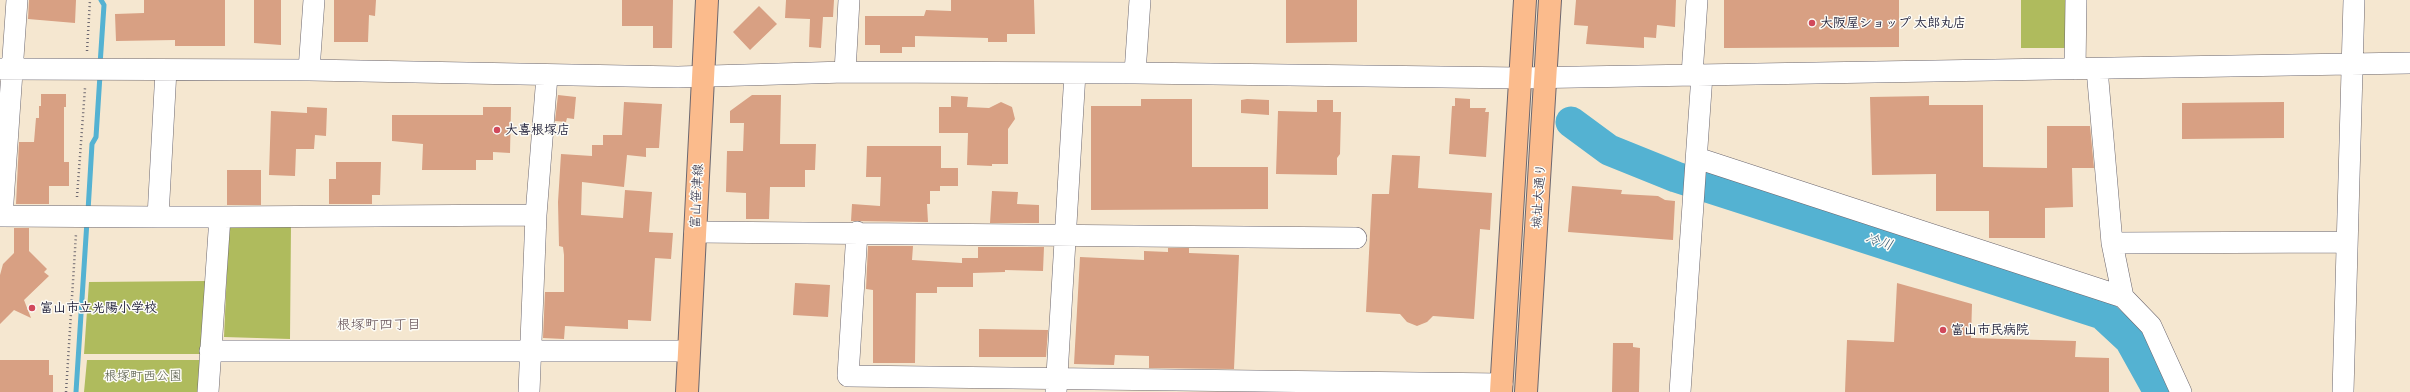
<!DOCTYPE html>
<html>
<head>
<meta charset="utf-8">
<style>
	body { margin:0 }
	canvas { display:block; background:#f5e7d0 }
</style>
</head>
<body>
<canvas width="2410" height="392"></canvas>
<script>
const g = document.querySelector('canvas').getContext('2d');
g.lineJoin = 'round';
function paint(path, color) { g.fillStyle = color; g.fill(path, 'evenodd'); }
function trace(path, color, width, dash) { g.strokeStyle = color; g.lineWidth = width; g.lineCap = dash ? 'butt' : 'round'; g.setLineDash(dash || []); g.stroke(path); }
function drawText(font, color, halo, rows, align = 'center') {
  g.font = font + ' Delius,"Klee One",sans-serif'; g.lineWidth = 3; g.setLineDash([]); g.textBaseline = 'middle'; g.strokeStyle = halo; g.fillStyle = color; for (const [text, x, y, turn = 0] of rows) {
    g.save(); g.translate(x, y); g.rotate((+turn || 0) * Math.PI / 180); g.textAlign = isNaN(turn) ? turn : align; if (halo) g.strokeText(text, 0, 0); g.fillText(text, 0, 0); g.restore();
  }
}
const green = new Path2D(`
	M2021,0h45l-1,48h-44z
	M229,225h62l-1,114 -66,-2z
	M208,281l-6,73h-118l5,-72z
	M87,360h114l-2,32h-115z`);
const stream = new Path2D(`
	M100,65l4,-60 -3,-5
	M88,211l4,-67 4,-7 4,-62
	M76,392l11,-171`);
const river = new Path2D(`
	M1571,122l38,28 67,27 426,137 28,26 29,52`);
const building = new Path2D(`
	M29,0h47l-1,23 -47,-4z
	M144,0h81v46h-50v-6l-59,1 -1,-27 29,-1z
	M254,0h27v45l-27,-2z
	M334,0h42l-1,16 -6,-1 -1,27h-34z
	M622,0h51l-1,48h-19v-22h-31z
	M786,0h48l-1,17h-10l-2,31 -12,-1 1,-28 -25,-1z
	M951,0h83l1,34h-28v8h-19v-4l-73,-2v11h-13v6h-22v-8h-15v-29h59l2,-6 25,1z
	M1286,0h71v42l-71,1z
	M1576,0h100l-1,27 -18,-2 -1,13 -12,-1v11l-58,-4 2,-18 -14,-1z
	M1724,0h175v47l-175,1z
	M759,6l18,18 -27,26 -17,-18z
	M41,94h25v13h-2v55h5v24h-20v18h-33l3,-62h15l2,-24h3v-12h2z
	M558,95l18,2 -2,22 -7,-1 -1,4 -11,-1z
	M752,95h29l-1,49h36l-1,26h-10v17h-35l-1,32h-23v-26l-20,-1 1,-41h16l1,-28h-14v-12z
	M951,96l17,1 -1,10 22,1 12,-6 11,5 3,12 -7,10v35h-16v2l-25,-1 1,-32h-29v-26h12z
	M1929,96v9h54v62l64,1v-42h43l4,42h-22l1,39 -28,1v30h-56v-27h-53v-37l-64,1 -2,-78z
	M1455,98l15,1v9h16l-1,4h4l-3,45 -37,-3 3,-48h3z
	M1141,99h51v68h76v42l-177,1v-104h50z
	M1247,99l22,1v15l-28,-2v-13z
	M1317,100h16v12h8l-1,42 -3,4v17l-61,-1 2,-63 39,1z
	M624,102l38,2 -3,44h-13v9l-19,-2 -3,32 -42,-5 -1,33 42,3 2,-28 27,2 -3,40 24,1 -2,26 -16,-1 -4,63 -23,-1v9l-63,-3 -1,13 -21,-1 2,-46h19v-37l-1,-8 -4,-1 -1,-44 3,-48 31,2v-11h11v-10h19z
	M2284,102v36l-102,1v-36z
	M307,107l20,1 -1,28 -11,-1 -1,14h-18l-1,27 -26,-1 2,-64 36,2z
	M483,107h28l-1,46 -17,-1v8h-17v10h-54l1,-26 -31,-3v-26h91z
	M867,146h74v22h17v18h-18v5h-10v13h-3l1,18 -77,-1 1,-17 28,2 1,-29h-15z
	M1392,155l28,1 -2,32 74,5 -2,37 -10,-1 -6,90 -41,-3 -6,6 -10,4 -10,-4 -7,-8 -34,-2 6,-118h17z
	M336,162h45l-1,33h-8v9h-43v-25h7z
	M227,170h34v35h-34z
	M1572,186l50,4 -1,4 37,2 7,4 10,1 -2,39 -105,-8z
	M992,191l26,1 -1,12 22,1v18h-49z
	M14,228h15v23l18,18 -3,3 5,4 -25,24 7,18 -17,-8 -14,14v-49l3,-11 11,-11z
	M868,246h45l-1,14 50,3v-5h16v-11h66l-1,24 -38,-1v2l-32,1v14h-36v6h-21l-1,70h-42v-73l-7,-1z
	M1168,248h21v5l50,2 -5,114 -85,-1v-12l-34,-1 -1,10 -40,-1 6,-107 64,3v-9l24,1z
	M795,283l35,2 -2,32 -35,-2z
	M1897,283l75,21 -1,34 105,3 -1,16 34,1v34h-264l2,-52 47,2z
	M979,329l69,1 -2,27h-67z
	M1613,343h20v4l7,1 -1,44h-27z
	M0,360h49v15h4v17h-53z`);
const path = new Path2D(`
	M87,51l3,-51
	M77,197l8,-109
	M66,392l10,-158`);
const minor = new Path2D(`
	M0,69l309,1 369,7 167,-5 290,1 384,5 891,-15
	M2075,69l1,-69
	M2097,69l15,174 11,54
	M166,70l-8,147h62l-12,175
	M309,70l5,-70
	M845,72l4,-72
	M1135,73l5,-73
	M1692,75l5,-75
	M1697,158l426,139 28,29 30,66
	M0,216h2l15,-216
	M2,216l156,1
	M220,217l316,-2
	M695,232l661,6
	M857,232l-9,144 654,8
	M2112,243l235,-1
	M210,351h479
	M529,392l7,-177 11,-139
	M1056,392l19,-319
	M1680,392l22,-317
	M2343,392l11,-392`);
const major = new Path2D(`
	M687,392l20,-392`);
const highway = new Path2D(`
	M1501,392l24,-392
	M1526,392l24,-392`);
const markers = [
	[1812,23,4,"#d1495b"],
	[497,130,4,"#d1495b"],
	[32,308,4,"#d1495b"],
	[1943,330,4,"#d1495b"]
];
const poiNames = [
	["大阪屋ショップ 太郎丸店",1820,23],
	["大喜根塚店",505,130],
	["富山市立光陽小学校",40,308],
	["富山市民病院",1951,330]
];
const streetNames = [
	["富山笹津線",697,196,-87],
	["城址大通り",1539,196,-86]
];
const parkNames = [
	["根塚町西公園",143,376]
];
const waterNames = [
	["冷川",1879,242,18]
];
const neighbourhoodNames = [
	["根塚町四丁目",379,325]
];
paint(green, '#afbb5d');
trace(stream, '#54b2d2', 5);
trace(river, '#54b2d2', 31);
paint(building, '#d8a083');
trace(minor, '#6c676f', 22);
trace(major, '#6c676f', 24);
trace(highway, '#6c676f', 24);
trace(path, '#6c676f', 2.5, [1, 3]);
trace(minor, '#fff', 21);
trace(major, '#fbbb8c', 22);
trace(highway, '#fbbb8c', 22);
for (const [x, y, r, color] of markers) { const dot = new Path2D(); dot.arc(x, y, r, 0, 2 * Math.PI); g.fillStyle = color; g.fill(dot); trace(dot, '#fdfcf7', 1.5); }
drawText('bold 13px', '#22223b', '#fdfcf7', poiNames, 'left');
drawText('13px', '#22223b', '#fdfcf7', streetNames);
drawText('13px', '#535847', '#fdfcf7', parkNames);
drawText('italic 14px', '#365c77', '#fdfcf7', waterNames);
drawText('14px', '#624e54', '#fdfcf7', neighbourhoodNames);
</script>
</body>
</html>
